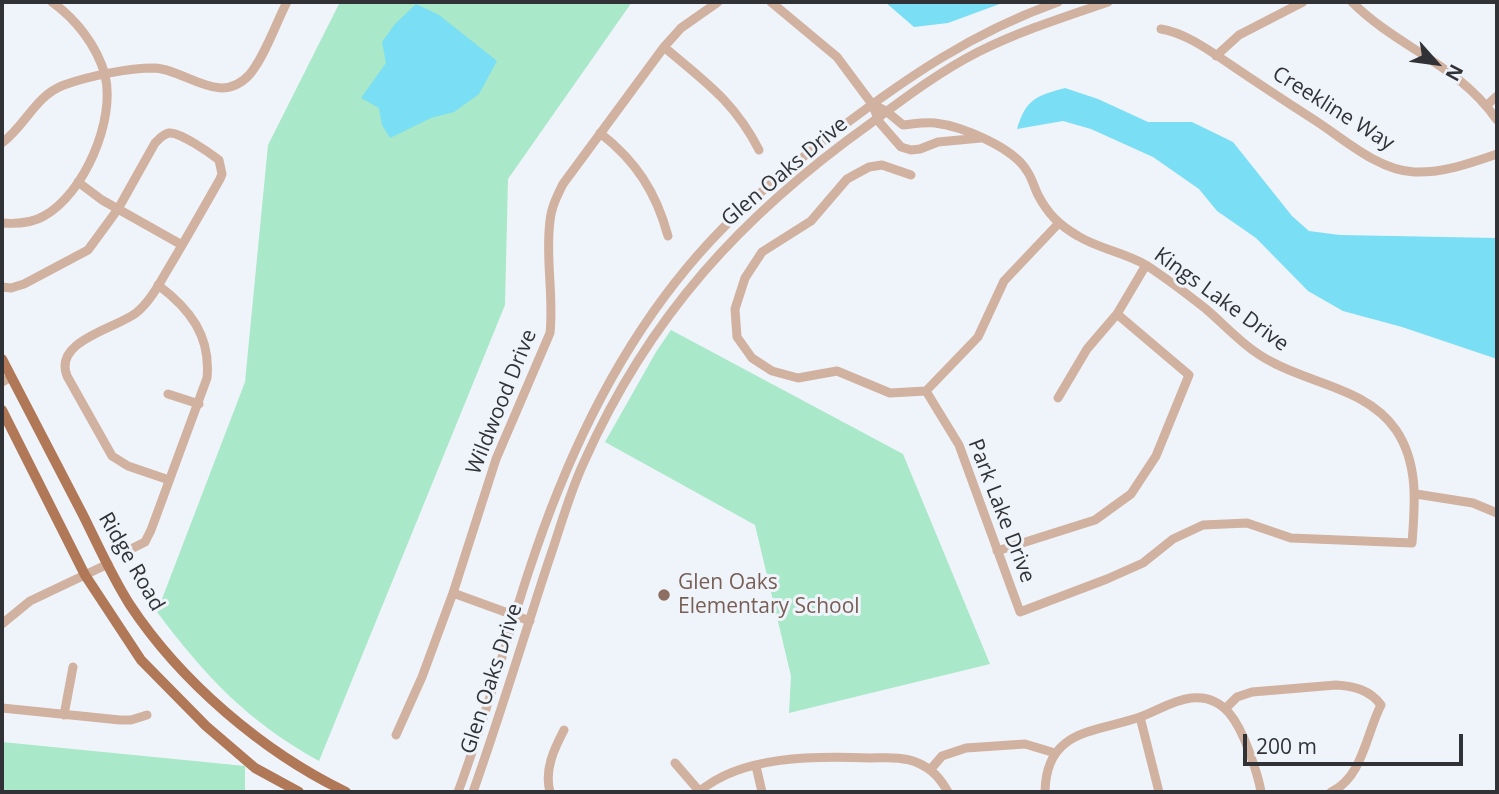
<!DOCTYPE html>
<html>
<head>
<meta charset="utf-8">
<style>
	body { margin:0 }
	#map { position:relative; width:1499px; height:794px; overflow:hidden; background:#eff4fb; font-family:"Open Sans",sans-serif }
	canvas { display:block }
	.frame { position:absolute; inset:0; border:4px solid #303235; pointer-events:none }
	.north { position:absolute; left:1401px; top:28px; width:70px; height:70px; -webkit-text-stroke:5px #eff4fb; paint-order:stroke; rotate:118deg; font-size:19px; font-weight:700; line-height:28px; text-align:center; color:#303235 }
	.north::after { content:''; display:block; margin:auto; width:24px; height:32px; background:#303235; clip-path:polygon(50% 0,100% 100%,50% 72%,0 100%) }
	.scale { position:absolute; left:1243px; top:734px; width:220px; height:32px; box-sizing:border-box; border:4px solid #303235; border-top:0; padding-left:9px; font-size:21px; line-height:24px; white-space:nowrap; color:#303235; -webkit-text-stroke:5px #eff4fb; paint-order:stroke }
</style>
</head>
<body>
<div id="map">
<canvas width="1499" height="794"></canvas>
<div class="frame"></div>
<div class="north">N</div>
<div class="scale">200 m</div>
</div>
<script>
const g = document.querySelector('canvas').getContext('2d');
g.lineJoin = 'round';
function paint(path, color) { g.fillStyle = color; g.fill(path, 'evenodd'); }
function trace(path, color, width, dash) { g.strokeStyle = color; g.lineWidth = width; g.lineCap = dash ? 'butt' : 'round'; g.setLineDash(dash || []); g.stroke(path); }
function drawText(font, color, halo, rows, align = 'center') {
  g.font = font + ' "Open Sans",sans-serif'; g.lineWidth = 6; g.setLineDash([]); g.textBaseline = 'middle'; g.strokeStyle = halo; g.fillStyle = color; for (const [text, x, y, turn = 0] of rows) {
    g.save(); g.translate(x, y); g.rotate((+turn || 0) * Math.PI / 180); g.textAlign = isNaN(turn) ? turn : align; if (halo) g.strokeText(text, 0, 0); g.fillText(text, 0, 0); g.restore();
  }
}
const green = new Path2D(`
	M340,2h292l-124,177 -3,126 -186,456c-72,-40 -113,-84 -162,-149l88,-230 23,-237z
	M671,330l232,124 87,210 -201,49 2,-37 -36,-151 -150,-83 51,-90z
	M2,742l243,24v26h-243z`);
const water = new Path2D(`
	M885,2h120l-57,21 -34,4z
	M416,4l23,11 58,46 -18,33 -25,18 -23,6 -41,20 -8,-13 -3,-17 -18,-10 25,-35 -4,-21 13,-18z
	M1065,88l33,11 50,23h44l41,20 59,74 17,15 31,4 157,3v121l-95,-32 -59,-16 -35,-20 -52,-53 -39,-27 -18,-22 -46,-32 -62,-28 -28,-8 -46,8c9,-30 19,-33 48,-41z`);
const minor = new Path2D(`
	M771,2l66,55 35,47 8,19 21,24 10,3 9,-1 18,-7 43,-4
	M1352,2c46,46 106,62 145,118
	M1161,29c25,4 49,22 70,36 28,19 57,38 85,56 29,19 62,49 98,51 29,1 57,-9 83,-18
	M664,47c40,34 70,54 95,103
	M1216,56l23,-21 64,-33
	M872,104l14,7 17,14c10,-1 22,-3 32,-2 26,3 78,24 92,48 5,7 7,16 11,24 10,19 21,30 40,41 21,13 46,16 68,29 20,13 41,29 60,44 21,18 40,40 66,53 40,22 96,27 124,68 23,34 19,75 16,113l-121,-5 -44,-15 -44,2 -30,14 -30,24 -36,16 -87,33 -61,-167 -33,-54
	M1487,105l10,-9
	M600,133c36,28 56,59 68,103
	M2,143c23,-17 34,-48 62,-58 25,-9 64,-17 90,-17 32,1 66,40 96,6 15,-18 26,-51 37,-72
	M911,175l-29,-10 -13,2 -22,12 -36,42 -49,31 -17,26 -10,31 2,28 15,21 20,13 26,7 39,-7 53,22 36,-2 52,-54 26,-56 54,-57
	M78,182l24,18 80,45
	M2,223c13,1 30,0 42,-7 40,-22 72,-96 61,-141 -8,-29 -29,-56 -53,-73
	M2,287l9,1 13,-4 64,-34 30,-41 37,-66c4,-4 8,-9 14,-10 11,-1 41,20 50,27l3,14 -2,5c-17,30 -34,60 -52,90 -9,15 -18,33 -32,44 -21,16 -83,28 -69,63l45,80 16,10 41,14
	M2,382l9,-5
	M168,394l31,10
	M1058,398l29,-49 30,-35 29,-49
	M1416,494l57,9 24,10
	M133,548l12,-6 6,-12 56,-152c4,-42 -17,-69 -49,-93
	M997,551l98,-31 36,-26 25,-38 33,-81 -72,-61
	M453,593l77,28
	M2,624l28,-23 78,-37
	M2,708l118,12h11l16,-5
	M1226,708l11,-11 15,-5 84,-7c18,1 34,5 45,20 -15,29 -18,72 -50,87
	M64,715l9,-48
	M1140,717l19,75
	M396,735l26,-58 31,-84 43,-134 54,-126c4,-38 -5,-76 0,-112 1,-13 7,-25 13,-37l101,-137 17,-19 37,-26
	M675,763l25,29
	M756,766l6,26
	M930,770l12,-14 24,-8 59,-4 30,9
	M458,792c37,-99 60,-203 100,-301 39,-97 91,-188 165,-263 34,-35 73,-66 112,-96 71,-54 138,-100 223,-130
	M473,792c27,-76 50,-153 75,-229 12,-34 21,-69 36,-101 65,-146 158,-247 287,-339 35,-26 68,-51 107,-71 42,-21 86,-35 130,-50
	M550,792c-6,-22 4,-43 14,-62
	M699,792c42,-37 117,-36 171,-34 15,0 33,-2 48,5 14,6 22,15 30,29
	M1045,792c1,-63 49,-59 95,-75 17,-6 33,-17 51,-19 34,-4 48,26 58,53 5,14 10,27 12,41`);
const major = new Path2D(`
	M2,359c27,52 54,104 81,156 15,30 29,62 47,90 51,77 133,147 216,187
	M2,410l83,165 56,85 65,66 49,42 44,24`);
const markers = [
	[664,595,7,"#8d6e63"]
];
const streetNames = [
	["Creekline Way",1333,109,32],
	["Glen Oaks Drive",785,172,-40],
	["Kings Lake Drive",1221,300,36],
	["Wildwood Drive",502,402,-68],
	["Park Lake Drive",1001,511,69],
	["Ridge Road",131,562,60],
	["Glen Oaks Drive",492,679,-72]
];
const educationNames = [
	["Glen Oaks",678,583],
	["Elementary School",678,607]
];
paint(green, '#a9e8c8');
paint(water, '#7adef5');
trace(minor, '#d1b19f', 9);
trace(major, '#b07857', 10);
for (const [x, y, r, color] of markers) { const dot = new Path2D(); dot.arc(x, y, r, 0, 2 * Math.PI); g.fillStyle = color; g.fill(dot); trace(dot, '#eff4fb', 2.5); }
drawText('21px', '#303235', '#eff4fb', streetNames);
drawText('21px', '#785e54', '#eff4fb', educationNames, 'left');
</script>
</body>
</html>
